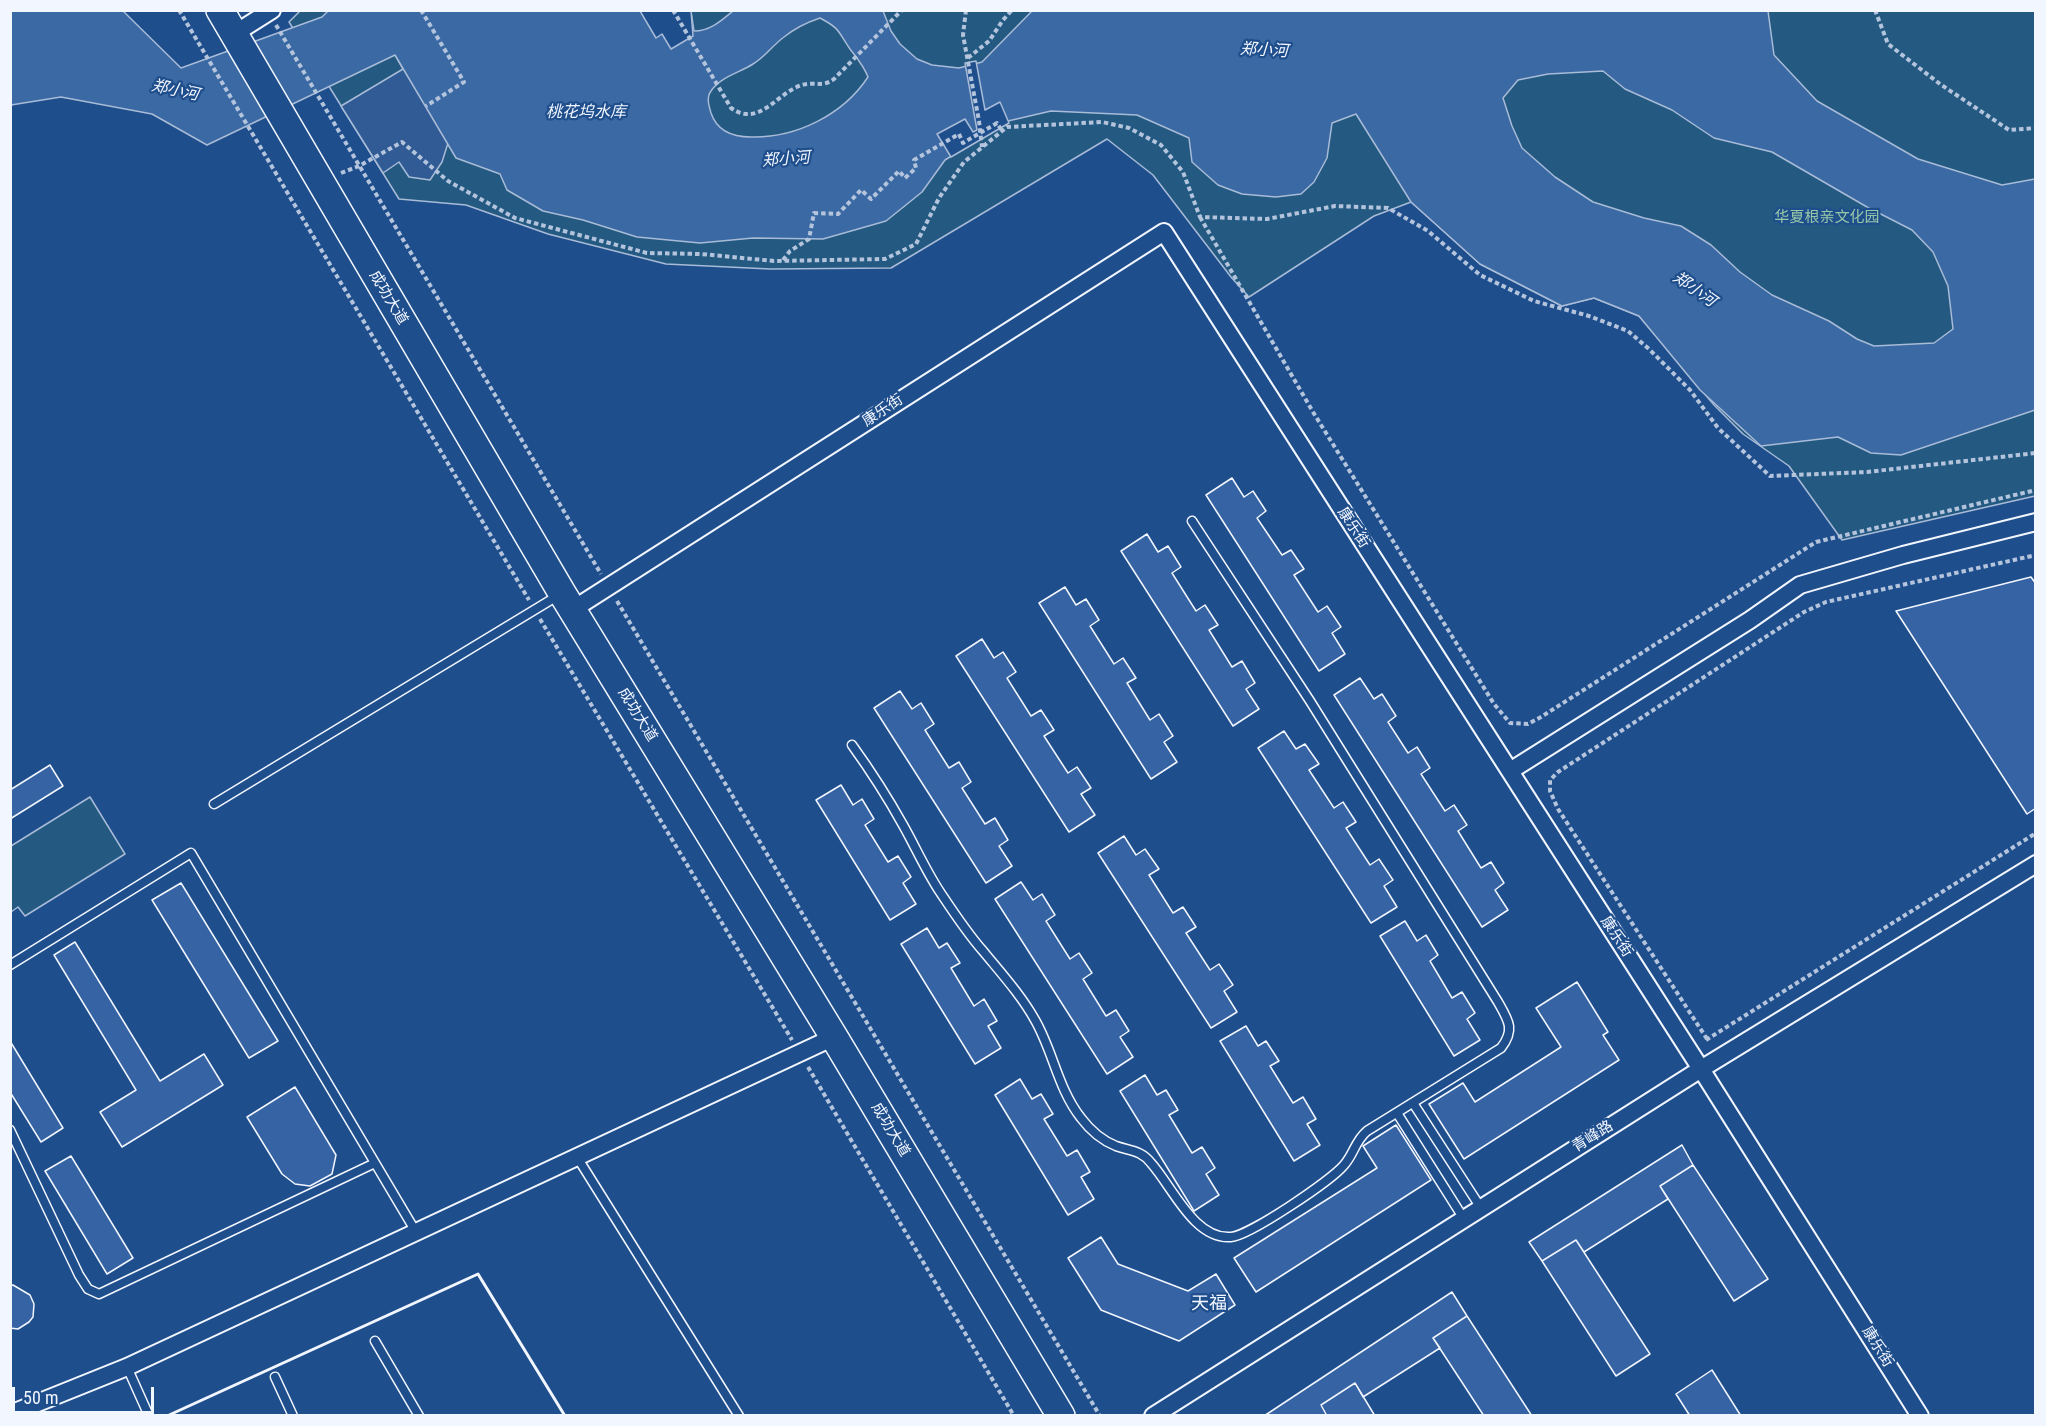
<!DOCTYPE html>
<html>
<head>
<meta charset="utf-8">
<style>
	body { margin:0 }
	#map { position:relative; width:2046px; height:1426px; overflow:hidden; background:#1f4e8c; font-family:"Roboto Condensed",sans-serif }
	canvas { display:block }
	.frame { position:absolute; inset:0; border:12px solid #f2f6ff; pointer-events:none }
	.scale { position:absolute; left:12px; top:1387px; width:142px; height:27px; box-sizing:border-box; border:3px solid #f2f6ff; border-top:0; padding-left:8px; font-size:18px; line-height:21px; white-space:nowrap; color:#f2f6ff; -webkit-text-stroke:4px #1f4e8c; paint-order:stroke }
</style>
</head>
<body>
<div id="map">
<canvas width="2046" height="1426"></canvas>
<div class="frame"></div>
<div class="scale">50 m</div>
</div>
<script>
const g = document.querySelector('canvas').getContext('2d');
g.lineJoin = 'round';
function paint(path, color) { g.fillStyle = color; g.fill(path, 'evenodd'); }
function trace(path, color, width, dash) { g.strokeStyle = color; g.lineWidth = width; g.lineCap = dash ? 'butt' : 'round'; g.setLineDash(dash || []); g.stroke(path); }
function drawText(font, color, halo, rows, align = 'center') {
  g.font = font + ' "Roboto Condensed","Noto Sans SC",sans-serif'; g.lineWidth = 4.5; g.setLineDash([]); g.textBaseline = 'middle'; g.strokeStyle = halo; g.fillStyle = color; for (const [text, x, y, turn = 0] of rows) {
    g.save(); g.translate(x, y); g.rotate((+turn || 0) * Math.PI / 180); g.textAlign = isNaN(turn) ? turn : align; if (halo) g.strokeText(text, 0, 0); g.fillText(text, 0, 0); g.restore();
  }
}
const green = new Path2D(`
	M301,10l1734,1v485l-193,44 -53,-74 -46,-32 -29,-29 -75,-89 -45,-18 -32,8 -82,-42 -69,-62 -37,14 -125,81 -18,-20 -78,-102 -46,-36 -216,129 -121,1 -104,-5 -118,-30 -82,-29 -67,-6 -110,-177z
	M90,797l35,57 -100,62 -7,-9 -7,5v-66z`);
const parking = new Path2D(`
	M395,55l73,93 -20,-5 -6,19 -12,18 -21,-3 -10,-15 -16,11 -42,-67 62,-37z`);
const water = new Path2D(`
	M11,11h112l58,57 141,-51 6,-6h363l3,20c16,0 27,-10 39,-20h150l8,20 9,13 17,15 15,6 27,3 23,-6 50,-51h736l6,44 43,46 101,58 84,26 33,-6v231l-134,45 -30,-2 -33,-16 -77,9 -61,-56 -61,-74 -45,-18 -32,8 -82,-42 -69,-62 -55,-88 -24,9 -5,35 -13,24 -13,12 -25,3 -34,-3 -24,-9 -26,-23 -3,-24 -52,-23 -86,-4 -43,10 -63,39 -23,32 -36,29 -63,18 -70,-1 -53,5 -63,-6 -54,-17 -40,-9 -36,-21 -7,-16 -44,-16 -61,-103 -188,90 -55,-31 -91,-17 -50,8zM820,18c21,11 18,14 30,31 7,9 14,17 18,28 -25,38 -72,61 -117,60 -18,0 -34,-6 -40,-24 -2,-7 -5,-15 0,-22 9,-14 28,-18 42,-27 12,-7 20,-19 31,-27 10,-8 24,-15 36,-19zM1603,71l22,18 47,21 42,28 58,14 95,55 45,23 21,22 15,34 5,43 -19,14 -60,3 -17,-7 -28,-18 -57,-26 -32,-23 -29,-27 -30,-19 -37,-8 -51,-16 -38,-25 -33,-29 -10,-22 -9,-28 15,-18 30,-6z`);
const pier = new Path2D(`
	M640,11h51l2,25 -22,13 -9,-15 -6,4z
	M976,61l9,49 15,-8 9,21 -58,34 -14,-23 28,-15 8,13 4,-2 -12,-67z`);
const building = new Path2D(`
	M1232,478l12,19 9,-6 13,20 -9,7 25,37 9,-5 13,19 -10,6 24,37 9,-6 14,21 -9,6 13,21 -26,17 -113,-176z
	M1147,534l11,18 10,-6 13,21 -9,6 24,38 9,-6 13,20 -9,5 23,37 10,-6 13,22 -9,6 13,20 -26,17 -112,-175z
	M2031,577l5,7v224l-9,6 -131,-203z
	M1065,587l11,18 10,-6 13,21 -9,6 24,38 9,-6 13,20 -9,5 23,37 9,-6 14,22 -9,6 13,20 -26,17 -112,-176z
	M982,639l12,19 9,-6 13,20 -9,6 24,38 10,-6 13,20 -10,6 24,37 9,-6 14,21 -10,6 14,21 -26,17 -113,-176z
	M1360,678l14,21 8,-5 14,22 -8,6 20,31 9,-6 13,21 -9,6 24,37 9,-6 13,20 -9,6 23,37 10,-6 13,21 -9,7 13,20 -26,17 -148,-232z
	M900,691l12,18 9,-6 13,21 -9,6 24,38 10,-6 12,20 -9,6 23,36 10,-6 13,22 -9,6 13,20 -26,17 -112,-175z
	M1284,731l12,18 9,-5 14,20 -10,6 25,38 9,-6 13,20 -10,6 24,37 9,-6 14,21 -9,6 13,21 -26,16 -113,-175z
	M50,765l13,21 -53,33v-29z
	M841,785l12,20 9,-6 12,20 -9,6 23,37 10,-6 13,21 -8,6 13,21 -26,16 -74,-120z
	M1124,836l12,19 9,-6 14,20 -10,6 24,38 10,-6 13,20 -10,6 24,37 9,-6 14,21 -9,6 13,21 -26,16 -113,-175z
	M1021,882l12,18 9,-6 13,21 -9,6 24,38 9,-6 13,20 -9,6 23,37 10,-6 13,21 -9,6 13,20 -26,17 -112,-175z
	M181,883l97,158 -29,17 -97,-158z
	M1405,921l12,20 9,-6 12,20 -8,6 22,37 10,-6 13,21 -8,6 13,21 -26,16 -74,-120z
	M927,928l12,20 8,-5 13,20 -9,5 23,38 10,-7 13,22 -9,5 13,22 -26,16 -74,-120z
	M75,942l85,139 44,-27 19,31 -101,62 -22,-35 36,-22 -82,-135z
	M1577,982l31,50 -5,3 16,25 -155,99 -35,-55 34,-21 12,19 86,-55 -25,-39z
	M1246,1026l12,20 8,-5 13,20 -9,5 23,37 10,-6 13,22 -9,5 13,21 -26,16 -74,-120z
	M10,1041l53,87 -22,14 -31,-50z
	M1145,1075l12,20 9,-5 12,20 -9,5 23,38 10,-6 13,21 -9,6 13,21 -25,16 -74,-120z
	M1020,1079l12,20 9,-5 12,20 -9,5 23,37 10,-6 13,22 -9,5 13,22 -26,16 -73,-120z
	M295,1087l41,68 -4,19 -22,12 -15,-2 -13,-10 -35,-57z
	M1396,1125l35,55 -175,112 -22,-34 143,-90 -14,-22z
	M1682,1145l11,20 -33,21 8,13 -84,53 -8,-12 -34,21 -13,-19z
	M71,1156l62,102 -26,16 -62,-103z
	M1693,1165l75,114 -34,22 -74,-115z
	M1101,1237l17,27 70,27 28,-17 19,31 -56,36 -78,-31 -33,-52z
	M1576,1240l74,114 -34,22 -74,-115z
	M13,1285l17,10 4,9 -1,13 -4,5 -11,7 -8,-1v-42z
	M1452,1292l15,24 -34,22 7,10 -77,49 -8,-14 -34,22 6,11h-63z
	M1467,1316l65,100h-48l-51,-78z
	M1712,1370l29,46h-51l-14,-22z
	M1355,1383l20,33h-48l-6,-11z`);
const path = new Path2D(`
	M179,10l350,590
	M421,10l43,72 -38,24
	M673,10l58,98c29,20 45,-15 71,-23 13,-4 20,3 32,-6l68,-69
	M966,10l-3,25 16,86 3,26
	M1875,10l13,34 52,40 69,46 27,-2
	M276,25l325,549
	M968,58l21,-17 14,-21 9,-10
	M341,173l18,-7 43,-24 46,39 67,37 132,35 54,1 73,7 111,-2 31,-15 23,-46 25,-36 43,-35 95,-5 27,6 32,17 22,27 17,45 67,2 68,-13 53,2 40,23 52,44 54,26 55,15 39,15 21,18 41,41 28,38 52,48 97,-4 169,-19
	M1200,217l113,195 181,292 16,19 18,1 13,-7 275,-175 220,-52
	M783,260l7,-9 19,-12 5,-26 24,1 23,-24 10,9 28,-28 6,7 11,-10 -2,-8 45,-26 4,9 34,-20 5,8
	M617,601l483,815
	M540,619l252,421
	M1707,1039l-149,-230 -8,-18v-11l8,-8 246,-160 22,-10 210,-47
	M1706,1040l330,-207
	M808,1067l206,349`);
const service = new Path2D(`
	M852,745c18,25 36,53 51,80 13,23 23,46 37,67 14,21 27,41 43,59 18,22 38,44 52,69 18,31 23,69 46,98 9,12 20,22 35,28 14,5 25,4 35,17 21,23 43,77 80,74 18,-1 101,-57 113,-72 10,-11 11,-24 23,-34l134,-83c14,-18 8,-27 -3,-46l-188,-301 -118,-180
	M214,804l345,-209
	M10,965l181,-112 225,379
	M1413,1103l68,105
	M1397,1113l67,106
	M10,1130l69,145 9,14 11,5 276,-131
	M577,1157l162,259
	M375,1341l44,75
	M127,1367l22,49
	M275,1377l18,39`);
const minor = new Path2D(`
	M234,34l38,-24
	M572,610l592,-378 537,837 219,347
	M1510,771l240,-151 50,-35 103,-30 133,-33
	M10,1414l117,-47 707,-330
	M1153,1416l548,-347 335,-205`);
const primary = new Path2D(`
	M220,10l342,583 272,444 227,379`);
const wall = new Path2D(`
	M167,1416l311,-142 87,142`);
const parkNames = [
	["华夏根亲文化园",1827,218]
];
const streetNames = [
	["成功大道",388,298,59],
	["康乐街",883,411,-33],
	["康乐街",1353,528,57],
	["成功大道",637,715,58],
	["康乐街",1616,937,57],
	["成功大道",890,1130,59],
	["青峰路",1593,1137,-32],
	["康乐街",1877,1347,58]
];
const waterNames = [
	["郑小河",1264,51,3],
	["郑小河",175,91,12],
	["桃花坞水库",586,113],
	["郑小河",786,160,-4],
	["郑小河",1694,290,35]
];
const quarterNames = [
	["天福",1209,1304]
];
paint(green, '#245a82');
trace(green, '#a8bbd7', 1.5);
paint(parking, '#305b95');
trace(parking, '#a8bbd7', 1.5);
paint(water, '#3b69a3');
trace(water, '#a8bbd7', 1.5);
paint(pier, '#1f4e8c');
trace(pier, '#a8bbd7', 1.5);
paint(building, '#3563a3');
trace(building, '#f2f6ff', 1.5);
trace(service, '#f2f6ff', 11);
trace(minor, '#f2f6ff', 20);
trace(primary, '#f2f6ff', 30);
trace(path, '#b3c4dc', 4, [4.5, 3]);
trace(service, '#1f4e8c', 8);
trace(minor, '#1f4e8c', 16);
trace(primary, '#1f4e8c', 27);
trace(wall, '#f2f6ff', 3);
drawText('15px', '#97c8a6', '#1f4e8c', parkNames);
drawText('15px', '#f2f6ff', '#1f4e8c', streetNames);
drawText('italic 16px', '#f2f6ff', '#1f4e8c', waterNames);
drawText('18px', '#f2f6ff', '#1f4e8c', quarterNames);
</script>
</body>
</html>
